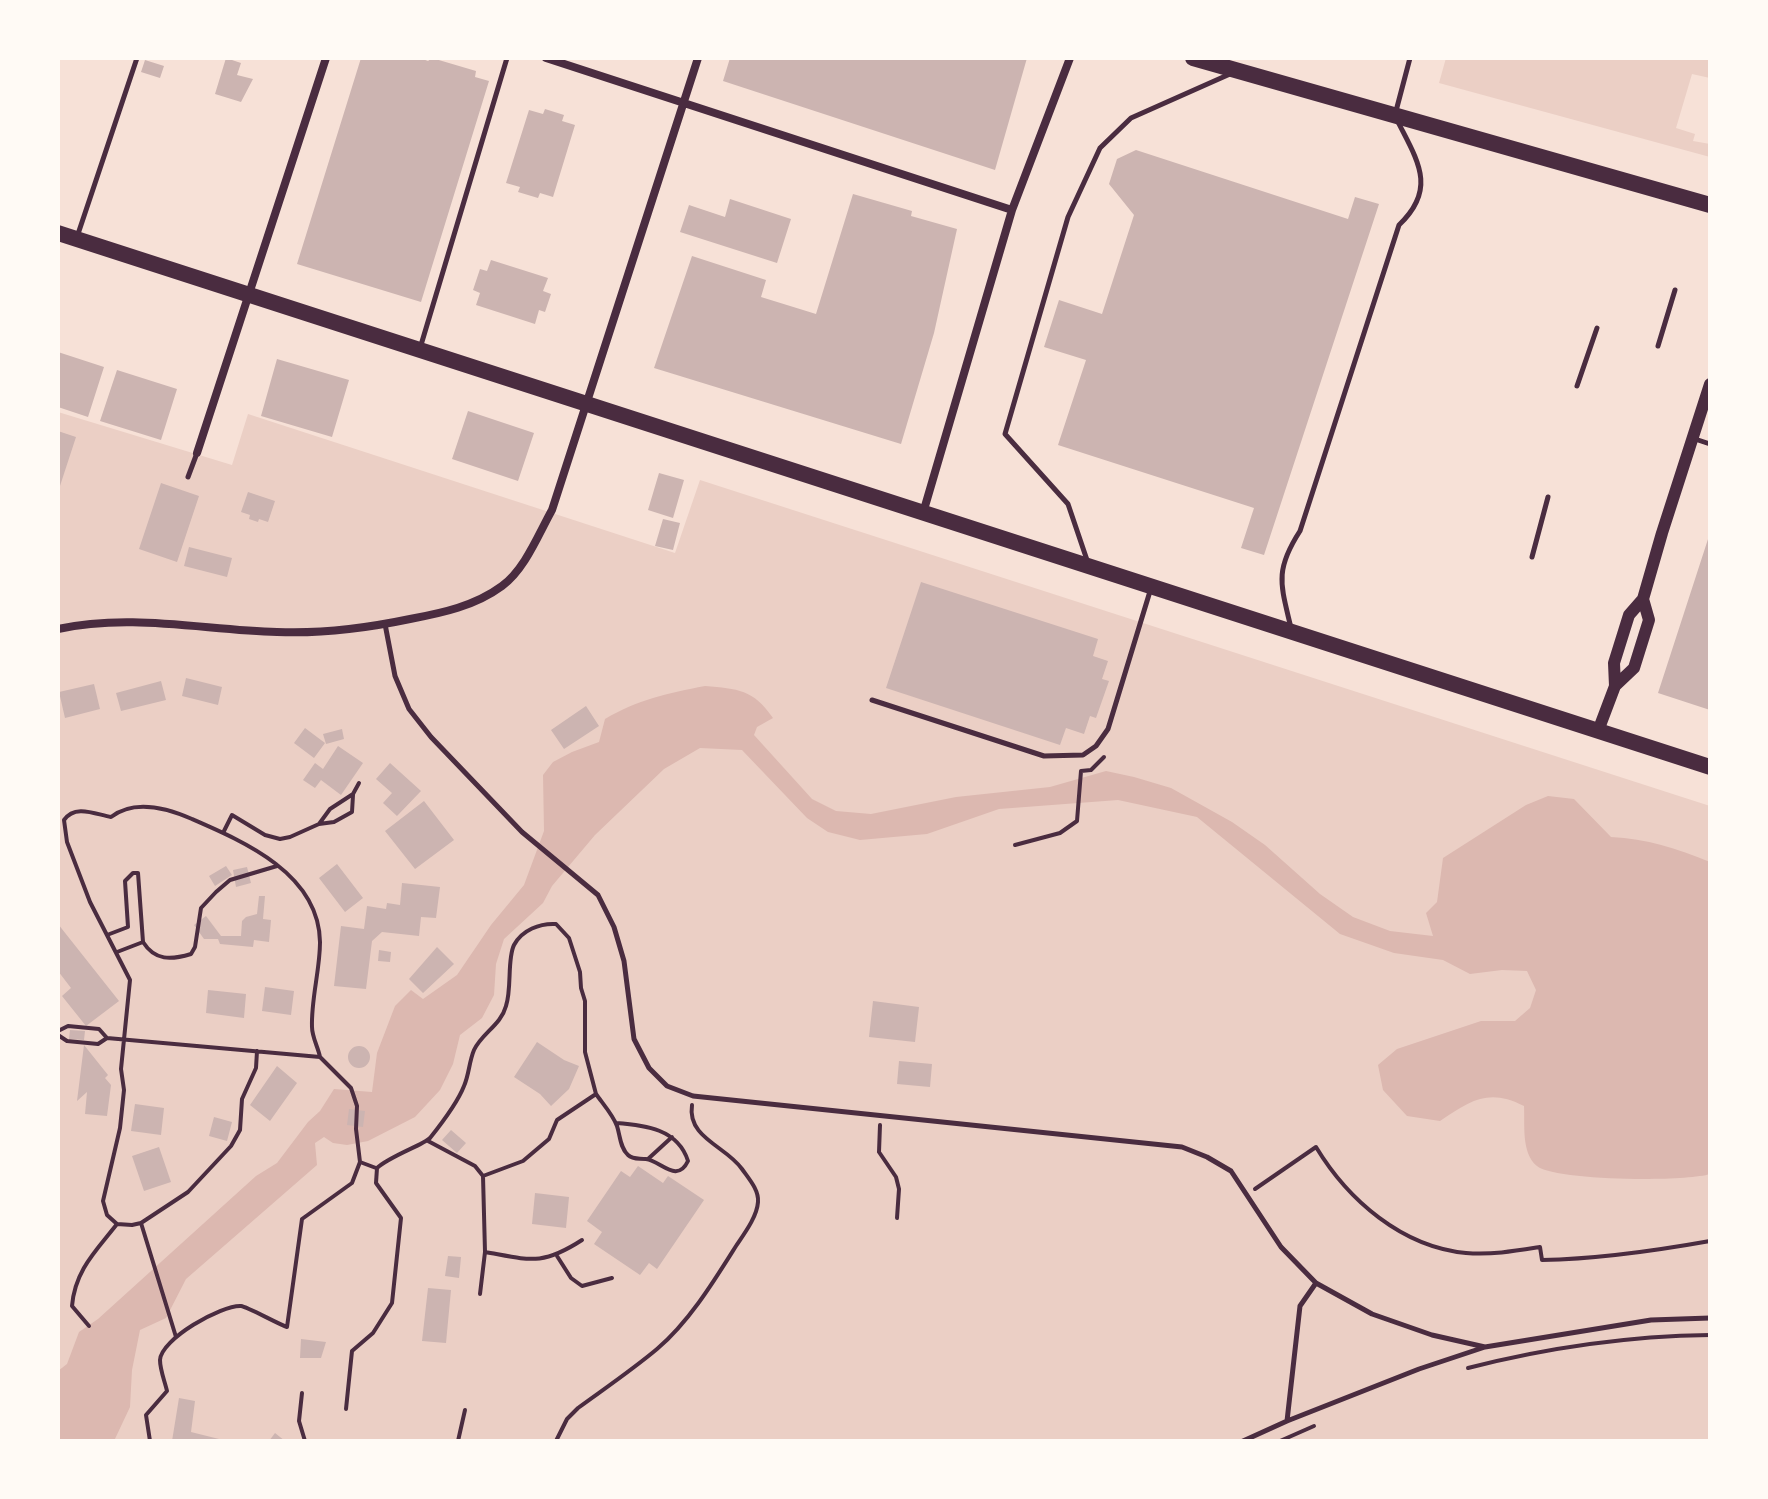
<!DOCTYPE html>
<html>
<head>
<meta charset="utf-8">
<style>
	body { margin:0 }
	#map { position:relative; width:1768px; height:1499px; overflow:hidden; background:#f7e1d7; font-family:Jost,sans-serif }
	canvas { display:block }
	.frame { position:absolute; inset:0; border:60px solid #fffaf5; pointer-events:none }
</style>
</head>
<body>
<div id="map">
<canvas width="1768" height="1499"></canvas>
<div class="frame"></div>
</div>
<script>
const g = document.querySelector('canvas').getContext('2d');
g.lineJoin = 'round';
function paint(path, color) { g.fillStyle = color; g.fill(path, 'evenodd'); }
function trace(path, color, width, dash) { g.strokeStyle = color; g.lineWidth = width; g.lineCap = dash ? 'butt' : 'round'; g.setLineDash(dash || []); g.stroke(path); }
const green = new Path2D(`
	M1446,58h264v20l-18,-4 -16,54 19,6 -2,7 17,3v13l-271,-74z
	M58,412l174,53 16,-51 427,139 25,-73 1010,326v635h-1652z`);
const water = new Path2D(`
	M705,686c33,3 48,3 68,32l-16,9 -3,8 58,64 24,12 35,3 85,-17 94,-10 56,-16 28,6 37,11 61,34 33,23 55,49 33,23 37,14 43,5 -7,-23 11,-11 6,-44 83,-53 22,-9 26,3 37,38c36,2 65,11 99,25v312c-25,8 -155,7 -173,-8 -16,-13 -12,-42 -13,-60 -35,-18 -53,-6 -84,15l-33,-5 -24,-26 -5,-25 19,-16 84,-28h34l15,-13 6,-18 -9,-19 -25,-1 -32,4 -27,-14 -49,-7 -54,-19 -143,-117 -79,-17 -119,9 -72,25 -67,6 -32,-8 -21,-14 -65,-68 -42,-2 -36,21 -69,66 -43,51 -9,17 -39,36 -8,25 -2,31 -12,23 -22,17 -7,29 -13,26 -25,27 -47,24 -21,4 -14,-2 -9,-6 -9,6 2,22 -131,114 -20,39 -26,12 -8,40 -2,37 -16,34h-56v-70l9,-7 12,-32 19,-13 158,-143 21,-13 31,-41 12,-11 14,-22 38,3 5,-39 18,-47 16,-16 12,9 34,-24 34,-50 33,-40 20,-54 -1,-56 10,-13 19,-10 27,-10 6,-23c32,-19 63,-26 100,-33z`);
const building = new Path2D(`
	M226,58l15,5 -4,12 16,4 -12,23 -26,-8z
	M361,58h59l8,3 4,-3 44,13 -1,6 14,4 -68,221 -124,-38z
	M730,58h297l-32,112 -272,-89z
	M145,60l19,6 -4,12 -19,-6z
	M545,109l19,6 -2,6 13,4 -22,72 -13,-4 -2,5 -20,-6 2,-5 -14,-4 23,-73 14,4z
	M1136,150l212,69 7,-22 24,7 -115,351 -23,-7 13,-40 -196,-63 28,-85 -42,-13 15,-47 43,14 32,-99 -25,-31 8,-25z
	M853,194l59,17 -1,5 46,13 -23,104 -33,111 -247,-76 38,-112 74,24 -5,17 55,17z
	M730,199l61,20 -14,44 -97,-31 9,-27 36,12z
	M491,260l57,18 -5,13 8,3 -6,18 -6,-2 -4,14 -59,-19 4,-12 -7,-3 7,-21 7,2z
	M58,352l46,15 -16,50 -30,-10z
	M277,359l72,21 -17,57 -71,-21z
	M117,370l60,19 -16,51 -61,-19z
	M468,411l66,22 -16,48 -66,-22z
	M58,431l18,6 -17,52h-1z
	M659,473l25,7 -11,38 -25,-8z
	M161,483l38,13 -22,66 -38,-13z
	M248,492l27,9 -7,21 -9,-3 -1,3 -9,-3 1,-4 -9,-3z
	M663,519l17,4 -7,27 -18,-4z
	M1709,536l1,1v173l-52,-17z
	M189,547l43,11 -5,19 -43,-11z
	M921,582l177,57 -5,17 15,5 -6,18 7,2 -13,37 -6,-2 -6,18 -18,-6 -6,17 -174,-57z
	M186,678l36,9 -4,18 -36,-9z
	M161,681l5,19 -45,11 -5,-18z
	M94,684l6,25 -35,9 -6,-26z
	M586,706l13,20 -35,23 -13,-19z
	M305,728l20,15 -11,15 -20,-15z
	M342,729l2,10 -18,5 -3,-10z
	M338,746l25,17 -22,32 -20,-15 -6,8 -12,-8 12,-17 8,6z
	M390,763l31,28 -24,25 -14,-13 9,-10 -16,-14z
	M424,801l30,39 -39,29 -30,-38z
	M337,864l26,34 -18,14 -26,-34z
	M226,866l6,9 -17,11 -6,-10z
	M247,867l4,16 -15,4 -3,-17z
	M402,883l38,4 -4,31 -15,-1 -2,19 -37,-4 -10,9 -6,48 -32,-3 7,-60 23,3 3,-23 19,3 1,-6 13,2z
	M259,896h6l-2,23 8,1 -2,22 -15,-2 -1,7 -33,-3 -2,-5h-14l-10,-14 12,-9 15,20h20l1,-15 4,-4 11,-3z
	M58,924l61,77 -33,25 -24,-30 9,-8 -13,-17z
	M437,947l17,17 -31,29 -14,-14z
	M379,950l12,2 -1,10 -12,-1z
	M265,987l29,4 -3,24 -29,-4z
	M208,990l38,4 -2,24 -38,-5z
	M873,1001l46,6 -4,35 -46,-5z
	M70,1030l15,1 -1,9 -15,-1z
	M537,1042l27,18 15,6 -10,23 -18,17 -11,-12 -26,-17z
	M84,1045l24,30 -3,3 6,7 -4,31 -22,-2 2,-22 -10,9z
	M348 1057a11 11 0 1 1 22 0a11 11 0 1 1-22 0Z
	M899,1061l33,3 -2,23 -33,-3z
	M277,1066l20,17 -27,38 -20,-16z
	M135,1104l29,4 -3,27 -30,-4z
	M349,1109l16,2 -2,16 -16,-2z
	M214,1117l18,5 -5,19 -18,-5z
	M451,1130l15,13 -9,10 -15,-13z
	M159,1147l12,35 -27,9 -12,-35z
	M638,1166l25,17 5,-7 36,24 -47,69 -8,-6 -9,12 -46,-31 8,-12 -15,-11 34,-50 9,6z
	M535,1193l34,4 -3,31 -34,-4z
	M448,1256l13,1 -2,21 -14,-2z
	M428,1288l23,2 -5,53 -24,-2z
	M301,1339l25,3 -5,16h-21z
	M179,1398l16,3 -4,31 36,9h-55z
	M275,1433l10,8h-16z`);
const path = new Path2D(`
	M319,824l15,-2 18,-10 1,-17
	M223,833l9,-18 33,20 15,4 10,-2 29,-13 11,-15 23,-15 6,-11
	M1015,845l45,-12 17,-12 4,-50 10,-1 13,-13
	M107,935l21,-8 -3,-46 8,-8h5l5,69c12,19 28,18 48,12l4,-7 6,-39 15,-16 14,-12 47,-14
	M117,952l26,-10
	M58,1031l10,-5 31,3 8,9 -9,6 -31,-3 -9,-6
	M107,1038l213,19 31,31 6,18 -1,23 4,33 -8,21 -50,36 -15,108c-11,-4 -39,-20 -46,-21 -20,-1 -80,33 -81,54 0,10 5,22 7,31l-21,24 4,26
	M257,1051l-1,17 -14,31 -2,31 -9,16 -43,46 -47,31 -9,2 -15,-1 -10,-9 -4,-14 17,-73 4,-38 -3,-21 9,-89 -40,-78 -23,-60 -3,-22c11,-16 31,-6 47,-3 23,-18 56,-9 81,2 53,23 127,55 128,123 0,28 -9,57 -8,85 0,10 6,20 8,30
	M596,1094c7,10 17,21 21,32 3,9 3,22 11,29 5,5 11,3 18,4 15,2 31,25 42,2 -10,-32 -43,-36 -72,-38
	M880,1125l-1,27 17,25 3,12 -2,29
	M428,1141l47,25 8,10 2,76 -5,42
	M648,1159l24,-22
	M360,1162l16,6
	M1255,1189l61,-42c32,53 86,100 150,106 26,2 49,-2 74,-6l2,13c57,-1 112,-9 168,-19
	M141,1223l35,114
	M485,1252c45,8 57,14 97,-12
	M557,1256l14,22 11,8 30,-8
	M89,1326l-17,-20c3,-36 24,-55 45,-82
	M1468,1368c78,-20 162,-32 242,-33
	M302,1393l-3,28 6,20
	M346,1409l6,-58 21,-18 19,-30 9,-85 -25,-35 1,-15c13,-12 46,-23 53,-30 12,-15 27,-34 34,-52 5,-11 5,-24 10,-36 8,-17 27,-25 32,-44 6,-18 1,-47 8,-61 8,-15 26,-22 42,-21l13,14 11,34 1,16 4,13v51l11,42 -39,26 -8,19 -26,22 -40,15
	M458,1441l7,-31
	M556,1441l11,-22 11,-11c26,-19 54,-38 79,-59 32,-27 57,-68 79,-103 8,-12 21,-29 22,-44 1,-12 -9,-23 -16,-33 -16,-23 -55,-31 -50,-64
	M1280,1441l34,-15`);
const service = new Path2D(`
	M1396,111l14,-53
	M78,234l59,-176
	M421,345l86,-287
	M1658,346l17,-56
	M1577,386l20,-58
	M1692,438l18,6
	M188,477l9,-24
	M1532,557l16,-60
	M1087,560l-19,-56 -63,-70 63,-217 32,-69 31,-30 99,-44
	M385,624l10,52 14,33 22,28 91,95 76,63 16,32 10,34 10,78 15,29 18,18 26,10 489,51 25,10 24,14 50,76 35,36 56,31 60,21 53,12
	M1291,628c-10,-43 -17,-57 9,-97l99,-306c39,-37 18,-65 -2,-105
	M872,700l172,56 39,-1 13,-9 12,-17 43,-141
	M1287,1421l13,-115 16,-23
	M1243,1441l44,-20 132,-52 66,-22 166,-27 59,-2`);
const minor = new Path2D(`
	M546,58l466,152
	M197,453l129,-395
	M923,513l89,-303 58,-152
	M58,629c72,-16 146,1 219,3 45,2 90,-4 133,-13 32,-6 65,-13 92,-33 23,-17 36,-51 50,-76l146,-452`);
const tertiary = new Path2D(`
	M1615,686l19,-18 15,-48 -6,-21
	M1598,731l17,-45 -1,-23 15,-48 14,-16 19,-66 48,-149`);
const primary = new Path2D(`
	M1193,58l517,147
	M58,233l1652,534`);
paint(green, '#ebcfc5');
paint(water, '#dcb8b0');
paint(building, '#ccb4b1');
trace(path, '#4a2c40', 4);
trace(service, '#4a2c40', 5);
trace(minor, '#4a2c40', 8);
trace(tertiary, '#4a2c40', 12);
trace(primary, '#4a2c40', 16);
</script>
</body>
</html>
